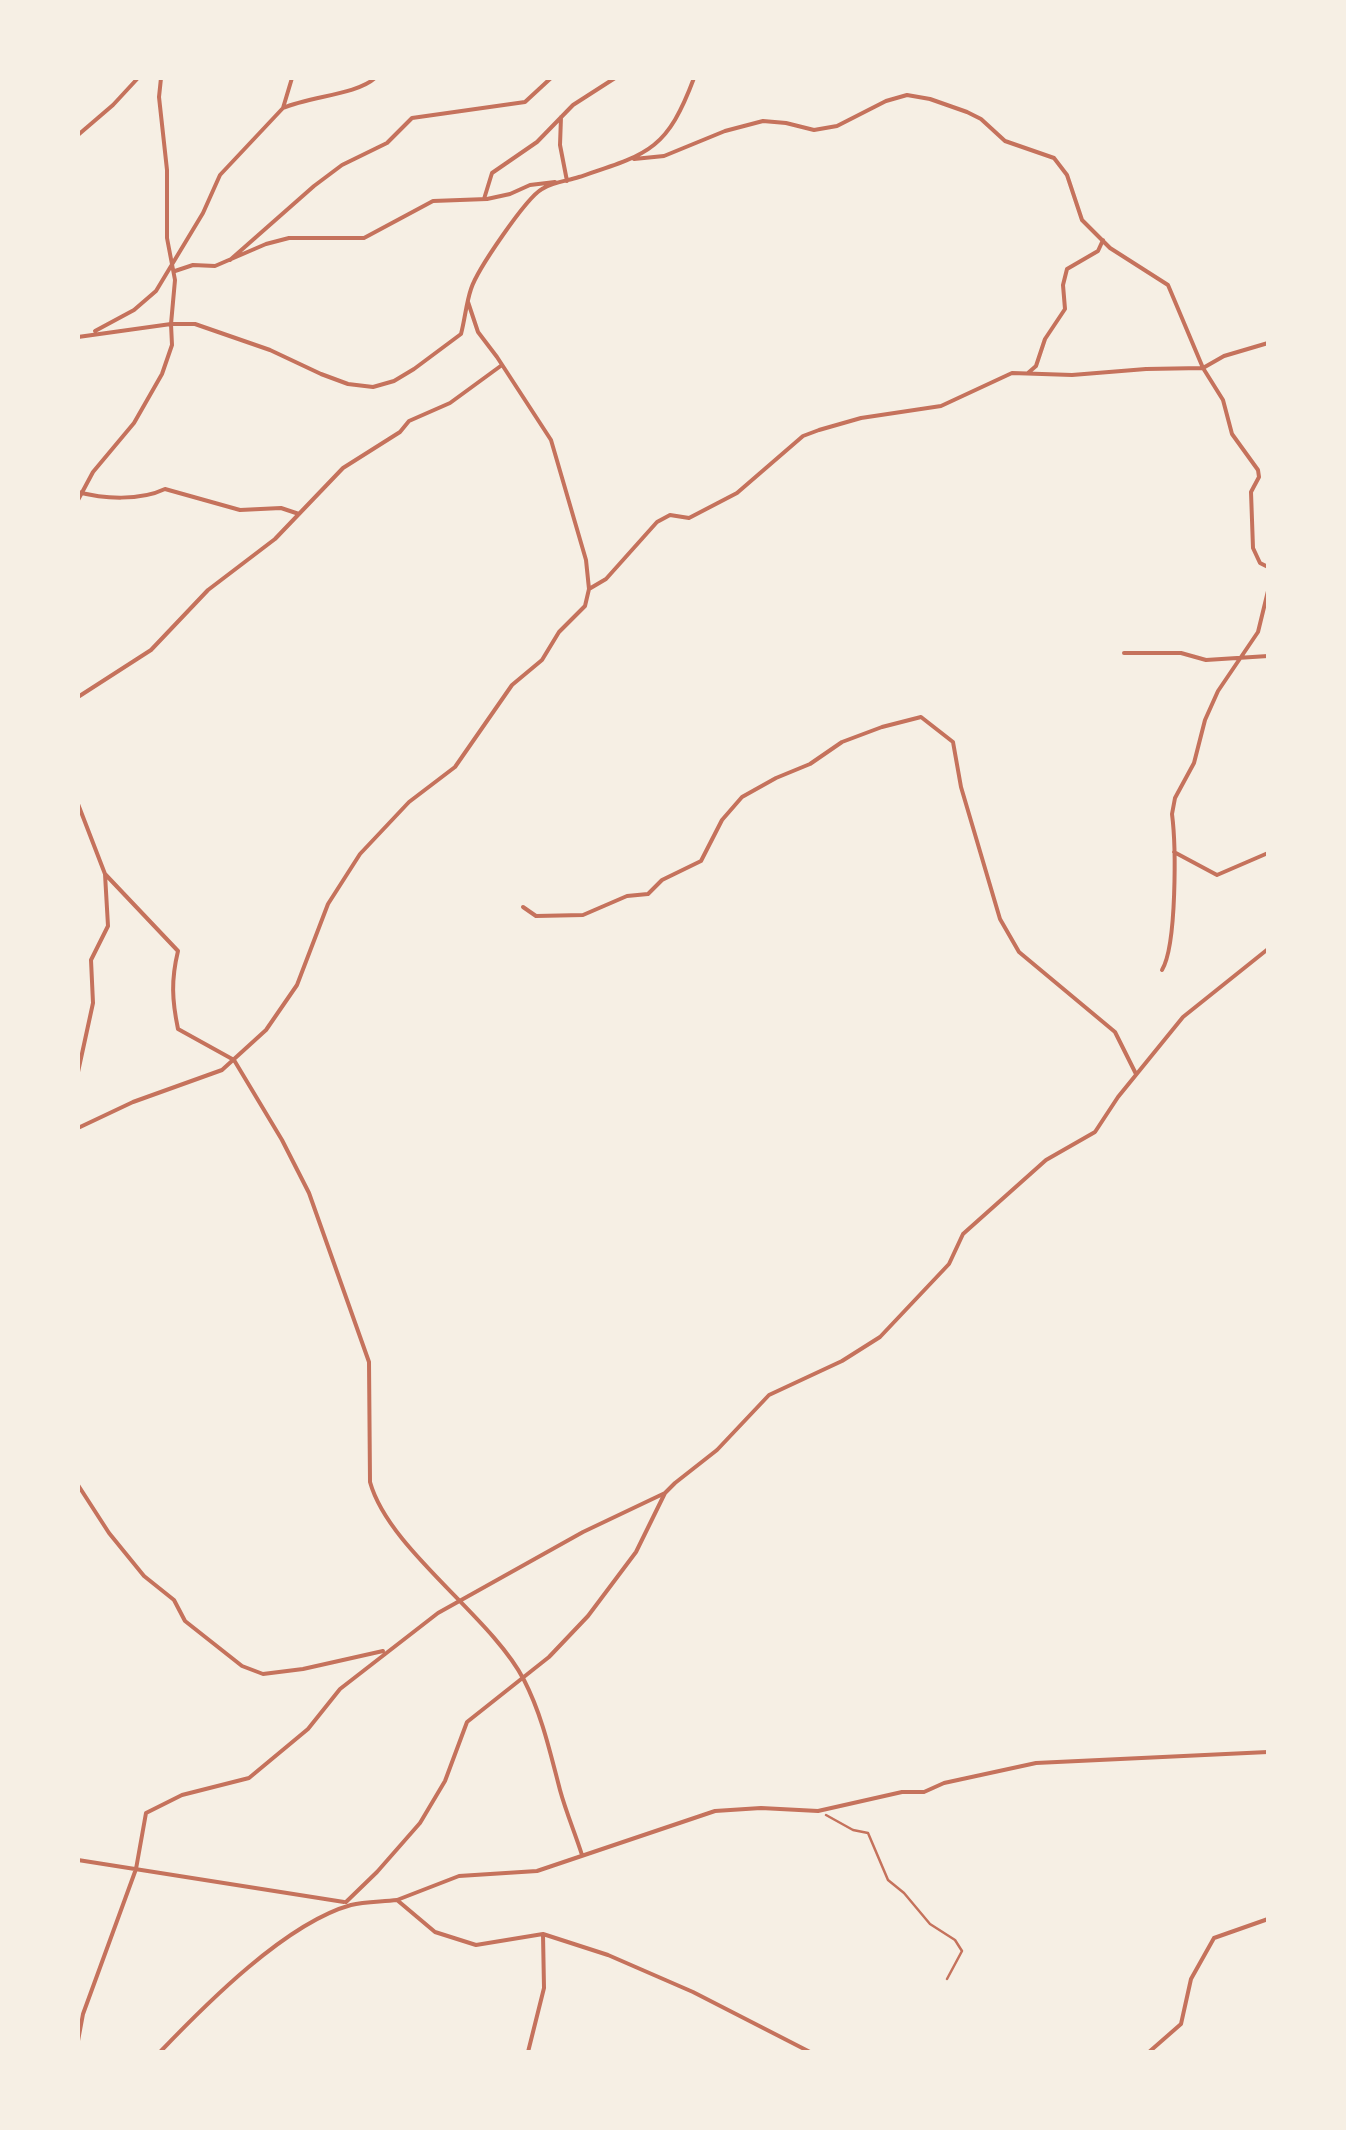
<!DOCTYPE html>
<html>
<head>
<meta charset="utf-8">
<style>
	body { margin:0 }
	#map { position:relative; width:1346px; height:2130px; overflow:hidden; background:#f6efe4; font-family:"Open Sans",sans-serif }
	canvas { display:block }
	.frame { position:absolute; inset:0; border:80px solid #f6efe4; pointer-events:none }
</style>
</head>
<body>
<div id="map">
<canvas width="1346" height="2130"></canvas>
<div class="frame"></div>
</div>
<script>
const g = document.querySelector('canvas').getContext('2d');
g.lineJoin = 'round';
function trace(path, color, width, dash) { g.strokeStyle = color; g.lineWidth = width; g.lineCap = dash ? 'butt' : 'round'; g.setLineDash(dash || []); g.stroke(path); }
const pedestrian = new Path2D(`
	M826,1815l27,15 15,3 20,47 16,13 26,31 25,16 7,11 -15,28`);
const minor = new Path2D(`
	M283,108c27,-12 73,-13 92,-30
	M561,117l-1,28 7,36
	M78,135l35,-30 25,-27
	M634,159l30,-3 61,-25 38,-10 23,2 28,7 23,-4 49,-25 21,-6 23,4 37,13 14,7 24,22 49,17 13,17 15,45 28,28 58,37 35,83 20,32 9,34 26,36 1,7 -8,15 2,56 7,15 8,4
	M484,199l8,-26 45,-31 36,-37 42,-27
	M230,260l84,-74 28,-21 45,-22 25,-25 113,-16 26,-24
	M175,271l18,-6 22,1 51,-22 23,-6h75l69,-37 54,-2 23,-5 20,-9 25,-3
	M95,331l39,-21 22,-19 47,-78 17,-38 63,-67 9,-30
	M78,337l93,-13h24l75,26 51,24 27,10 25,3 21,-6 20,-12 47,-35c4,-15 5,-30 10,-45 6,-19 55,-91 71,-100 11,-7 25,-8 37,-12 70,-23 88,-27 115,-99
	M1028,373l8,-7 9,-27 20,-30 -2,-24 4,-16 31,-18 5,-11
	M78,492c25,7 62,9 87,-3l75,21 41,-2 18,6
	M78,500l15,-28 41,-49 28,-49 10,-29 -1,-21 4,-44 -8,-42v-68l-8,-73 2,-19
	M589,589l17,-10 51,-57 13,-7 19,3 48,-25 66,-57 16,-6 42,-12 80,-12 71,-33 60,2 74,-6 57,-1 21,-12 44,-13
	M1124,653h57l25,7 62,-4
	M78,697l73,-47 57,-60 67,-51 68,-71 57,-36 9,-11 41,-18 52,-38
	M78,804l27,70 73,77c-7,29 -6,49 0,78l56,31 48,80 27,53 60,169 1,120c19,68 121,134 154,198 18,35 26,72 36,110 6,22 15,43 22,65
	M1174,852l43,23 51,-22
	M523,907l13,9 47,-1 44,-19 21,-2 14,-14 39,-19 21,-41 20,-23 34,-19 34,-14 32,-22 40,-15 39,-10 32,25 8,45 39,132 19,33 96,80 21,42
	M1162,970c15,-25 14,-125 10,-156l3,-16 19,-35 11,-43 13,-29 40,-59 10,-41
	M78,1072l15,-69 -2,-43 17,-34 -3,-52
	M78,1128l55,-26 89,-32 44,-40 31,-45 31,-81 32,-50 49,-52 46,-35 57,-82 30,-25 17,-28 26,-26 4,-17 -3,-29 -35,-120 -54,-83 -19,-25 -10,-30
	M78,1485l31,48 35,43 30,24 11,21 57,45 21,8 40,-5 80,-18
	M78,1860l266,42
	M397,1900l62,-24 78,-5 178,-60 46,-3 57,3 84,-19h22l20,-9 92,-20 232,-11
	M346,1902l31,-30 43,-49 25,-42 22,-59 82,-65 39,-41 48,-64 29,-59 10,-10 42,-33 52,-55 73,-34 38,-24 69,-73 14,-30 83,-74 49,-28 23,-35 65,-80 85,-68
	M78,2041l5,-27 53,-145 10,-56 36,-18 67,-17 59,-49 32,-40 98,-76 145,-81 82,-39
	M160,2052c46,-48 126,-129 191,-147 14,-4 31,-3 46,-5l38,32 41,13 67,-11 65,21 85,37 117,60
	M528,2052l16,-64 -1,-54
	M1149,2052l32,-28 10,-45 23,-41 54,-19`);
trace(pedestrian, '#c5725c', 2.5);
trace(minor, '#c5725c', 4);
</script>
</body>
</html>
